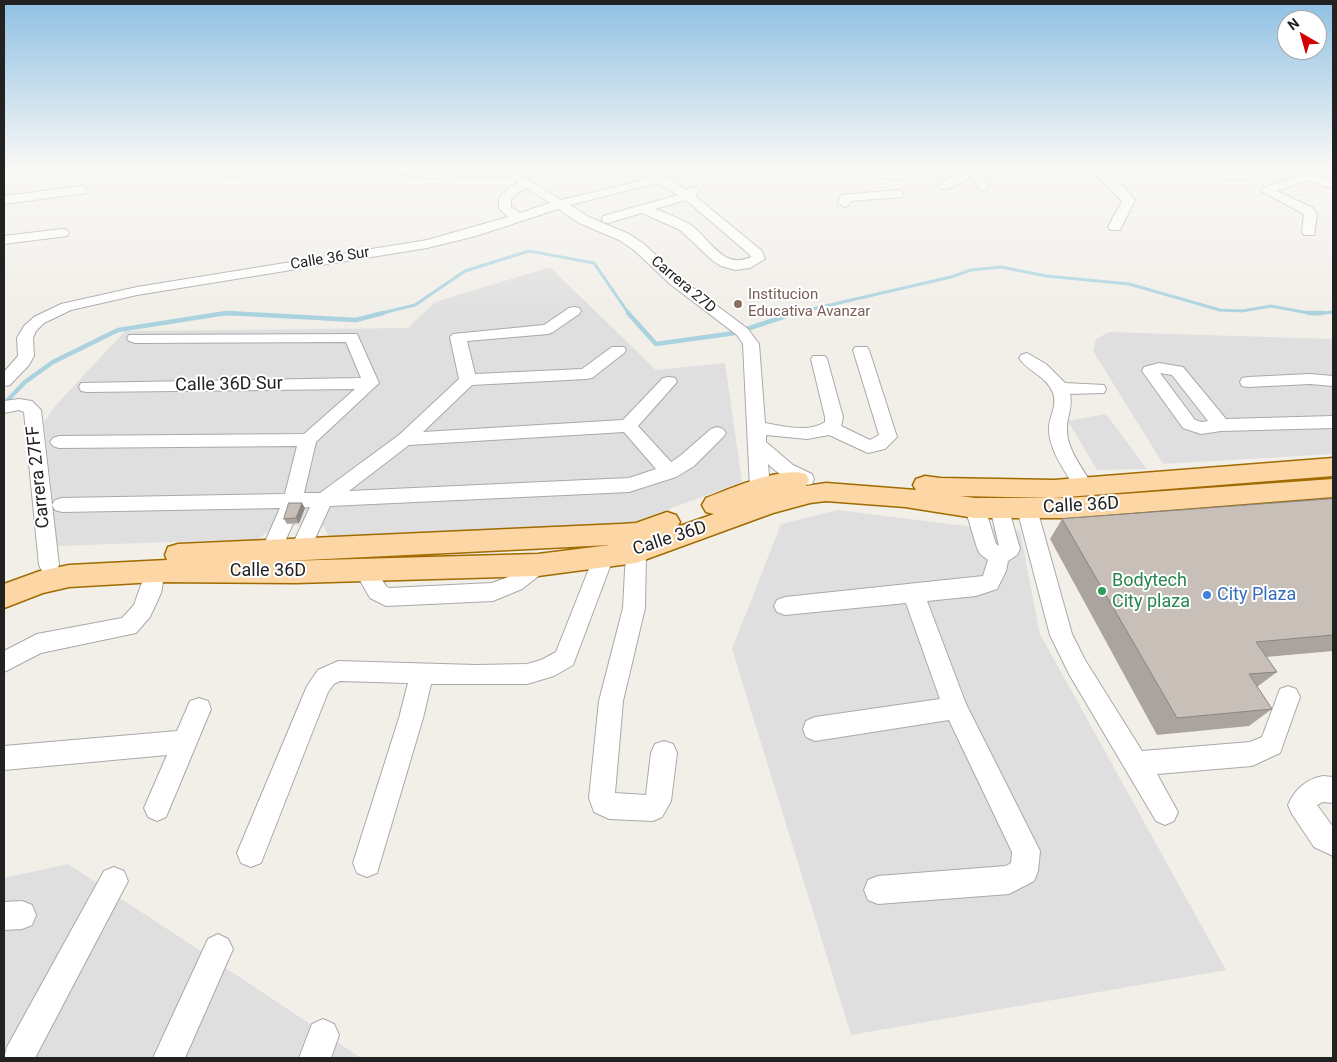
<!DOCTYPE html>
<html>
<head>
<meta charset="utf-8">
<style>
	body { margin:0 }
	#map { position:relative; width:1337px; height:1062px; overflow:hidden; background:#f2efe9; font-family:Roboto,sans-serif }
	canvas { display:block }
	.frame { position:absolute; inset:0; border:5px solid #222; pointer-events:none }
	.north { position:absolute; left:1277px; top:10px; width:50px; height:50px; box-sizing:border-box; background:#fff; border:1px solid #a7a7a7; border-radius:50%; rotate:322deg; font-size:14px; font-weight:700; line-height:20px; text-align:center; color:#222 }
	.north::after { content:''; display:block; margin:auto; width:18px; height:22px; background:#d40000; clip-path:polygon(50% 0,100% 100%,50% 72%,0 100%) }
</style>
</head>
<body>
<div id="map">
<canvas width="1337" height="1062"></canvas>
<div class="frame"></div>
<div class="north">N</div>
</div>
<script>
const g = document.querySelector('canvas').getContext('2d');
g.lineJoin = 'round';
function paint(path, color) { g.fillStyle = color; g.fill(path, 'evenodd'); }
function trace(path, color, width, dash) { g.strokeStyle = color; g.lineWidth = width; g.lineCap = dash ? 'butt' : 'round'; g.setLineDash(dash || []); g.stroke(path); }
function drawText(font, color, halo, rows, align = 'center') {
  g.font = font + ' Roboto,sans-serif'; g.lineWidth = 4; g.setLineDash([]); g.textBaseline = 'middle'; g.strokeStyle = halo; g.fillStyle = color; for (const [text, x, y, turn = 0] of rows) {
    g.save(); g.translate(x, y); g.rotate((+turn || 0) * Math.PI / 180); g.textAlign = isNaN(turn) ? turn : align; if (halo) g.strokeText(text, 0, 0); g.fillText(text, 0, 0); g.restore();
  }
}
const residential = new Path2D(`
	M550,267l106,103 69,-7 17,119 -108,40 -304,17 -8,-15 -47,2 -17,13 -201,7 -13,-124 13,-18 68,-73 283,-3 27,-26z
	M1109,332l224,7v115l-170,10 -70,-113 3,-12z
	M1106,414l41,55 -50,1 -29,-49z
	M838,510l144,18 38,3 20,103 186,336 -375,65 -119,-386 49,-125z
	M68,864l110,72 183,122h-357v-180z`);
const streamFar1 = new Path2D(`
	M218,314h33
	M378,314l37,-9 50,-34 64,-20 65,12 35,51
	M791,314l160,-37 20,-7 30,-3 45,9 83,8 91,26 22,1 29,-5 43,8 19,-2`);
const stream = new Path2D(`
	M228,313l128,7 27,-7
	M628,313l28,31 79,-11 60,-20
	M1309,313h14
	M4,404l21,-22 28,-20 65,-32 108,-17`);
const minor = new Path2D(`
	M227,167h12l-3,9h-8l-2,-3z
	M369,167h30l27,3 84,-2 51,32c27,-7 54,-12 80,-20 16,-5 20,-13 39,-13l-14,11 21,12 6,-3 4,1 2,3 -4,5 67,55 3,8 -15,9 -15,2 -14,-4 -8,-5 -33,-31 -38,-17 -34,10 -5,-1 -1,-3 1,-3 75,-21 -21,-12 -87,22 19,12 40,17 15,10 36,34 68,51 11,15 6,79c17,3 44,10 60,-1v-5l-14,-58 2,-3h12l2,3 16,58 -2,9 29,14 9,-5 -26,-85 2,-3h12l2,3 28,87 -12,12 -17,4 -39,-18 -22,4 -41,-4v7l27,23 19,9 2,5 -2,5c-16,4 -33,-10 -44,-20l2,24 -3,5 -7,2 -7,-2 -3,-5 -7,-144 -6,-9 -67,-51 -36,-34 -15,-10 -40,-17 -21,-14 -82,27 -49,12 -290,47 -66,15 -27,13 -8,8 -3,7 1,18 -5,9 -19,20 -6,1v-14l14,-16 -1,-18 7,-12 10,-9 27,-13 76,-17 290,-47 81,-23 -9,-9v-10l12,-12 8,-3 -11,-7 -82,2 -51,-8zM527,188l23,15 -30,10 -9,-6v-8l8,-7zM686,200l64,55 1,2c-28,13 -40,-17 -60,-32 -11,-7 -24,-11 -36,-16z
	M864,167c12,-1 19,5 31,5 16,-1 31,-6 47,-5l-2,2c-23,6 -58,20 -76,-2z
	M954,167c19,-1 27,2 35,20l-6,4 -4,-1 -8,-13 -23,12h-8l-2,-3 2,-3 22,-11z
	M1081,167c23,-1 41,16 54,33l-15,30h-10l-2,-3 14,-26 -23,-23z
	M1198,167h16l13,4 13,2 13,-6h13c-14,18 -53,16 -68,0z
	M1278,167h16l39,14v8l-25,-9 -31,11 36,17 4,6 -3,21h-10l-2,-3 2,-18 -43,-23 2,-3 34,-12 -17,-7z
	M82,186l6,4 -2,3 -82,11v-8z
	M897,190l4,1 2,3 -2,3 -50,4 -3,5 -4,1 -6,-4 3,-8z
	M62,229l5,1 2,3 -2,3 -63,8v-8z
	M574,307l5,1 2,3 -2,3 -26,18 -5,2 -81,7 8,33 107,-5 30,-22h12l2,3 -2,3 -32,25 -6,1 -114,6 -49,47 200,-12 40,-42 6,-1 6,1 2,4 -39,44 33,36 9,-6 31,-27 6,-2 6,2 3,4 -3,4 -29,29 -18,11 -47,15 -299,14 -23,50 -7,2 -7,-2 -3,-6 20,-43 -10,1 -22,49 -7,2 -7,-2 -3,-6 19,-43 -218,4 -7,-2 -3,-5 3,-5 7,-2 223,-4 12,-48 -238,2 -6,-2 -3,-4 3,-4 6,-2 245,-2 51,-45 -268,3 -6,-1 -2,-4 2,-4 280,-5 -15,-36 -211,1 -6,-2 -2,-3 2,-3 228,-1 22,49 -63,59 -12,51h16l79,-58 60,-56 -9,-42 3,-3 91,-9 25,-17zM624,432l32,37 -27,9 -280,13 60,-46z
	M1027,353l19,11 19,19 39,2 2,4 -2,4 -34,1c3,13 -3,22 -3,34 -1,21 16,40 25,57l-2,5 -7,2 -7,-2c-10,-18 -26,-38 -27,-59 -1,-14 9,-24 4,-38 -6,-17 -25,-21 -34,-35l2,-3z
	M1159,363l24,4 43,52 107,-3v12l-112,3 -20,3 -18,-6 -41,-57 2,-4zM1160,373l12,2 36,46 -6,1 -7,-2z
	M1310,374l23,2v10l-23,-2 -62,3 -6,-1 -2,-4 2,-4 6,-1z
	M19,399l13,2 9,9 18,155 -3,6 -7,2 -7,-2 -3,-6 -15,-153 -5,-2 -15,3v-12z
	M975,501l7,2 3,5 11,36 3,2 -9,-38 3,-5 7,-2 7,2 13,46 -3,6 -9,6 -2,10 -9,18 -21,7 -49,5 39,103 74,147 -2,20 -4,10 -25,13 -131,10 -10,-4 -4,-10 4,-10 10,-4 128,-10 5,-3 1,-11 -63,-132 -134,21 -9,-4 -3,-8 3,-8 9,-4 125,-18 -34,-96 -121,12 -8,-3 -3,-6 3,-6 8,-3 198,-21 5,-16 -8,-6 -3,-6 -12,-40 3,-5z
	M1027,502l7,2 3,5 35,125 13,26 57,91 108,-9 12,-5 18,-48 8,-3 8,3 4,8 -20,56 -28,13 -95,8 21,38 -4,9 -9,4 -9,-4 -87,-147 -19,-39 -33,-126 3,-5z
	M636,544l7,2 3,6 -1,56 -22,93 -8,92 31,2 5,-42 4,-9 9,-3 9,3 4,9 -6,48 -9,16 -9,4 -44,-2 -15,-7 -5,-14 10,-97 24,-93 3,-56 3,-6z
	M604,548l7,2 3,6 -41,109 -19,11 -27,8h-96l-8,34 -46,155 -10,4 -10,-4 -4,-10 46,-145 9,-35 -68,-2 -6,3 -6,8 -67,171 -10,4 -10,-4 -4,-10 70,-167 11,-16 20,-9 138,4 51,-1 14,-4 15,-8 38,-96 3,-6z
	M538,557l7,2 3,6 -3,6 -23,18 -29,12 -107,5 -16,-8 -16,-28 3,-6c16,-5 21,10 29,22l3,2 103,-5 16,-6 23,-18z
	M155,563l7,2 3,6 -4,22 -11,24 -14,16 -95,20 -37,19v-21l33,-17 85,-16 12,-13 14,-40z
	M199,698l9,3 3,8 -45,108 -9,4 -9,-4 -4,-9 23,-53 -163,15v-24l173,-15 13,-30z
	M1323,776l10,1v26l-10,-1 -6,3 16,22v29l-19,-9 -22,-33 -4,-9c7,-16 18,-26 35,-29z
	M114,867l10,4 4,10 -93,177h-31l3,-11 97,-176z
	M22,901l10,4 4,10 -4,10 -10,4 -18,1v-28z
	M218,934l10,5 5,10 -48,109h-32l55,-119z
	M323,1019l11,5 5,11 -8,23h-32l13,-34z`);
const major = new Path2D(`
	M1333,458v18l-279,22 -94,-2 15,2h92l266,-19v18l-266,21h-92l-70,-11 -79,-6 -16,2 -37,10 -137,50 -98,13 -242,7 -141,-1 -86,5 -26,6 -39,15v-24l36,-13 29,-6 98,-5 -2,-5 3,-8 10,-3 443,-20 15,-1 31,-11 9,3 4,7 -3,5 37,-13 -8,-2 -4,-7 4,-7c24,-9 75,-32 100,-24l3,6 -3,6 20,-3 90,7 -3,-5 3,-6 9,-3 15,2 114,2zM610,545l-72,9 -253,7z`);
const wall = new Path2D(`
	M1333,499v152l-67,6 11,15 -20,15 15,22 -23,17 -92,9 -107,-196 12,-20z
	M305,508l-6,15 -12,1 -3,-5z`);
const shadedWall = new Path2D(`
	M302,503l3,5 -6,15 -3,-5z`);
const building = new Path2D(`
	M1333,499v136l-77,7 21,30 -28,2 23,35 -95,9 -115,-199z
	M289,503h13l-6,15 -12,1z`);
const markers = [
	[738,304,5,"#8d6e63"],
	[1102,591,5,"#2e9e5b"],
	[1207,595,5,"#3f7fe0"]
];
const farStreetnames = [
	["Calle 36 Sur",330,259,-9],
	["Carrera 27D",683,285,40]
];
const farEducationnames = [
	["Institucion",748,295],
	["Educativa Avanzar",748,312]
];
const streetNames = [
	["Calle 36D Sur",229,385,-1],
	["Carrera 27FF",39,477,-96],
	["Calle 36D",1081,506,-3],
	["Calle 36D",670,539,-18],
	["Calle 36D",268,571]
];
const leisureNames = [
	["Bodytech",1112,581],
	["City plaza",1112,602]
];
const shopNames = [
	["City Plaza",1217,595]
];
paint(residential, '#e0dfdf');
trace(streamFar1, '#aad3df', 3);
trace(stream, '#aad3df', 4.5);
trace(minor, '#a9a9a9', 2);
trace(major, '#a06b00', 3);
paint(minor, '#fff');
paint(major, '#fcd6a4');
paint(wall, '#aba49e');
paint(shadedWall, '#8b8681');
paint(building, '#c7bfb8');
trace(building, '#8b8681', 1);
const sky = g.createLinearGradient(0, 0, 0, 315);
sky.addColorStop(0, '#8fc0e4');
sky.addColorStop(0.53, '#f9f8f5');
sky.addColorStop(1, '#f9f8f500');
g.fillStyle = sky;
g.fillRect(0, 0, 1337, 315);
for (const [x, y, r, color] of markers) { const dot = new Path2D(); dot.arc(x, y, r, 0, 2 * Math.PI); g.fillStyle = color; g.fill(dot); trace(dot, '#fff', 2); }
drawText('15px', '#222', '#fff', farStreetnames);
drawText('15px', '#785e54', '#fff', farEducationnames, 'left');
drawText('18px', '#222', '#fff', streetNames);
drawText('18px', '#27864d', '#fff', leisureNames, 'left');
drawText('18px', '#366cbe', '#fff', shopNames, 'left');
</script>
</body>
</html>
